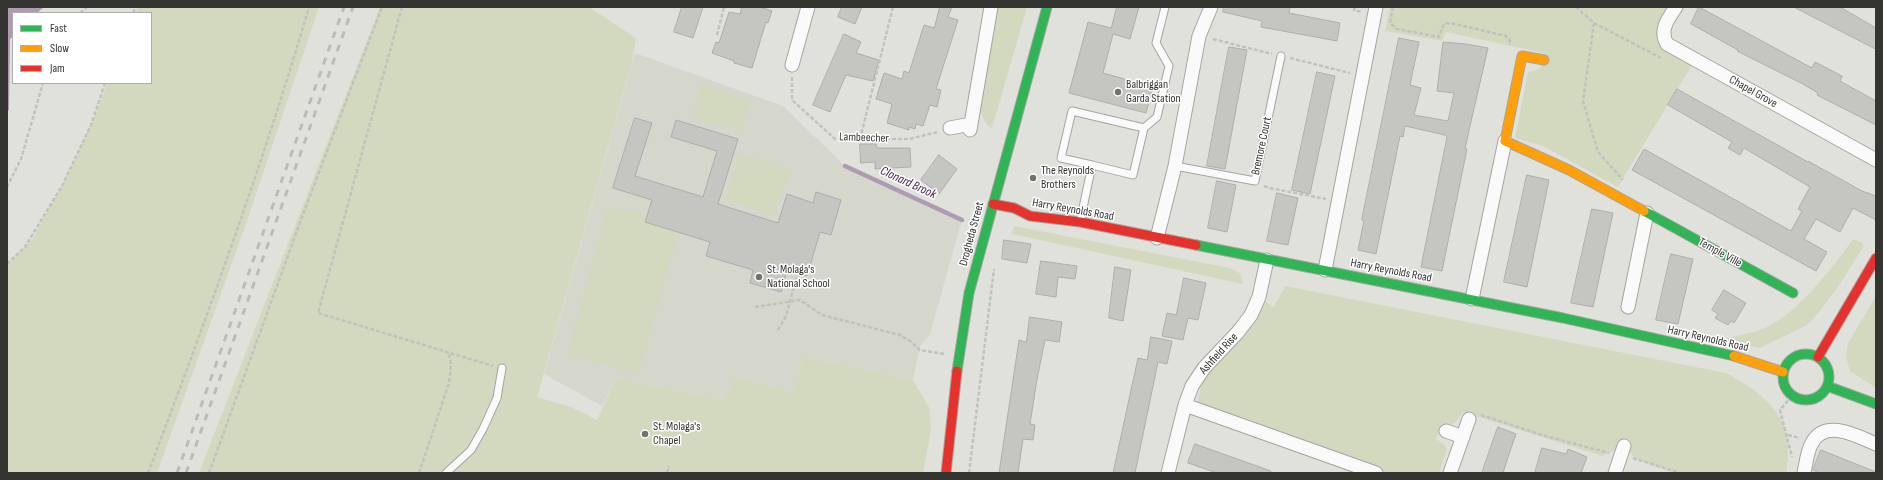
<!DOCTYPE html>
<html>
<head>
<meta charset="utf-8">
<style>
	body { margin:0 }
	#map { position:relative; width:1883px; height:480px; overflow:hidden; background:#e1e1dc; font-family:"Sofia Sans Condensed",sans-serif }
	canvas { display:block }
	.frame { position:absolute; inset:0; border:8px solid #343531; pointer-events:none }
	.legend { position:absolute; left:12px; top:12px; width:140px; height:72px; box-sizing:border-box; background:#fff; border:1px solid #aeaead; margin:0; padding:5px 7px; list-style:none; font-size:12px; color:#343531 }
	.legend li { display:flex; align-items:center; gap:8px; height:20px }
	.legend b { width:20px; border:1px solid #aeaead }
</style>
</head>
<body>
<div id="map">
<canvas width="1883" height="480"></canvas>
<div class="frame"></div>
<ul class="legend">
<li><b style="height:5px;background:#30b455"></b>Fast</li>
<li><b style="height:5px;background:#ff9f0a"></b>Slow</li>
<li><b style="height:5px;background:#e5322d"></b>Jam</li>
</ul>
</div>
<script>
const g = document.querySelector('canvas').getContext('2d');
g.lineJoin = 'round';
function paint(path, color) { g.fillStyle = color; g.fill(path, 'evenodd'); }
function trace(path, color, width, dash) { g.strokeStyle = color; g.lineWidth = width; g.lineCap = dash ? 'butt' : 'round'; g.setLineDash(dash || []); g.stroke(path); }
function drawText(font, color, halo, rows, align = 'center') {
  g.font = font + ' "Sofia Sans Condensed",sans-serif'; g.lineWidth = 3; g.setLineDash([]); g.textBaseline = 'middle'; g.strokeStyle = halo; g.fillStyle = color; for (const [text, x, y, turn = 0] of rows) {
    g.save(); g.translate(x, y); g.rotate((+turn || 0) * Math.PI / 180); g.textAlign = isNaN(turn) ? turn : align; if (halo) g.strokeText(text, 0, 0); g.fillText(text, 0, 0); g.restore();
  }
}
const built = new Path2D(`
	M635,53l148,53 62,60 117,54 -32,114 -10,12 -7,34 -110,-24 -9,36 -59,-16 -12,24 -108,-21 -13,27 -58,-32z`);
const green = new Path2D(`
	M138,7h181l-71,211 -91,255h-150v-207l25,-26 35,-63 30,-66 10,-28h44v-70h-16z
	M380,7h209l47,31 -4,24 -95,335 34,10 26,13 18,-41 108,21 12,-24 59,16 9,-36 110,24 16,27 2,22 -8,44h-724z
	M997,7h30l-35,121c-8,-5 -12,-14 -12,-23z
	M1390,7h286l-13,31 32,22 -77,127 -75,-41 -28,-8 13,-66 12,-3 3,-16 -97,-21 -4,9 -57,-10z
	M702,85l49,15 -9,31 -49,-15z
	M741,153l49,18 -16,45 -49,-17z
	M608,207l72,20 -42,147 -71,-20z
	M1014,226l216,42 11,6 2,10 -231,-50z
	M1853,239l10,4 1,3 -26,41 -19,25 -12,13 -47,23 -39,-8c14,-5 30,-6 44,-12 32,-14 68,-61 88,-89z
	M1285,286l441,87c44,24 70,46 60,100h-112l-38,-14 -12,-13 -22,10 -139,-44 -7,10 -6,3 -9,-1 -5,15 8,5 3,5 -8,24h-50l-186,-67 -5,-5 6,-33 55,-71 15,10z
	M1876,296v92l-26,-17 -4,-14 2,-14z`);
const water = new Path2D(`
	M7,7h37l-7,6h-24v23l-3,3 -1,71 -2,2z`);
const stream = new Path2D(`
	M845,166l117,54`);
const building = new Path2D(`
	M682,7h21l-10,31 -19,-6z
	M742,7h18l12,4 -4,12 -2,-1 -14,46 -18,-5v-2l-22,-8 4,-11 3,1 10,-31 11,2z
	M842,7h20l-7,17 -17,-7z
	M940,7h12l-4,10 10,3 -22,69 5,1 -4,17 -7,-2 -7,21 -7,-2 -1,5 -6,-2v3l-22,-7 5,-19 -16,-5 8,-26 18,6 2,-8 5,2 15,-48 10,3z
	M1117,7h22l-9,32 -17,-5 -10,39 50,14 -7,26 -77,-20 19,-71 23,6z
	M1224,7h66l-1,6 51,10 -3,18 -76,-14 1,-6 -39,-9z
	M1699,7l113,61 3,-6 27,14 -2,5 36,20v24l-59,-30 1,-2 -15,-9 -66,-33 1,-1 -47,-26z
	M1794,7h46l36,21v21z
	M844,34l17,8 -5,11 23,7 -6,21 -27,-6 -16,37 -17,-7z
	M1399,38l20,4 -9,43 11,3 -7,27 34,6 6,-28 -17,-2 6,-49 23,2 22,4 -18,78 -5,23h2l-25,122 -21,-4 26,-130 -2,-2 -40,-9 -2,11 -3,-1 -24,118 -18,-4 6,-29 -2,-1z
	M1229,47l18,3 -22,119 -18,-3z
	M1317,72l18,4 -25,118 -18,-4z
	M1677,89l131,73v-1l54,30 14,5v24l-23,-12 -13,24 -24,-13 -12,20 23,13 -11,19 -184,-101 12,-21 147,82 11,-20 -4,-2 12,-22 -66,-39 -4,7 -12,-7 4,-6 -64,-37z
	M635,118l17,5 -17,53 68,21 14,-46 -46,-14 5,-17 62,19 -20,65 60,19 9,-29 26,9 3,-11 25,8 -10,35 -11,-3 -13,44 -20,-6 -6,22 -31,-9 3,-13 -47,-14 4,-14 -65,-20 7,-22 -39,-12z
	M860,144h16l1,4h33l1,19 -36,2v-7l-14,1z
	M939,155l18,14 -18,25 -18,-14z
	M1527,175l22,5 -22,107 -23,-5z
	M1217,181l19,4 -9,47 -19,-4z
	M1277,193l21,5 -10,47 -21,-4z
	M1592,209l21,4 -20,94 -22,-4z
	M1004,240l27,4 -4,19 -25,-4z
	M1671,254l22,5 -15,65 -22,-4z
	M1041,261l36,5 -2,13 -17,-2 -2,20 -20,-3z
	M1115,267l16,3 -8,51 -14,-3z
	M1184,278l22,5 -8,37 -10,-2 -5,22 -21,-4 5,-23 9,2z
	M1724,290l22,13 -12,20 -3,-2 -3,4 -13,-7 3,-4 -6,-4z
	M1030,317l32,5 -3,20 -14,-2 -8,39 -7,45 5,1 -2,15 -10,-1 -5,34h-19l20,-133 7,2z
	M1151,337l21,4 -5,23 -9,-2 -23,111h-22l25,-115 9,2z
	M1498,427l18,7 -8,23 -5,16h-21z
	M1195,444l76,27 -1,2h-53l-29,-10z
	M1542,448l24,6 2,-5 19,8 -6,16h-46z
	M1821,450l55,22v1h-57l-6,-3z`);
const path = new Path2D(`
	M402,7l-84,306 175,53
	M1355,7l-1,3 8,2
	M1393,7l-3,16 7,6 42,8 3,-9 3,-5 10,1 51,12 4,5 -1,4
	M1576,7l18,16 67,35
	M80,13l7,-6
	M133,13l3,-6
	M1594,23l-11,78 15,51 25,28
	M717,35l7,-28
	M1213,39l59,15
	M1290,58l60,15
	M792,77v23l43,39h74l29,-7
	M860,139l33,-132
	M1264,186l6,2 56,11
	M7,187l14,-28 22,-76
	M7,264l18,-17 37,-61 29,-61 14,-42
	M755,307l45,-7 22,15 78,20 10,6 10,9 24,4
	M778,330l8,-14 10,-38
	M1792,396l-12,14 12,47
	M1481,415l61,20 67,18
	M1788,435l12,3
	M1633,458l47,15
	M148,473c58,-153 115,-309 161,-466
	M209,473l93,-256 80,-210
	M419,473l30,-90 2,-19 -2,-11
	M667,473l2,-7
	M969,473l25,-204`);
const lane = new Path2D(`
	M1144,128l13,-11 12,-51 -13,-23 9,-36
	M1175,166l80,15 26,-125
	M1080,222l12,-57 -31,-7 11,-47 72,17 -11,47 -41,-10
	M446,473l25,-23 12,-21 14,-31 5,-30`);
const street = new Path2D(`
	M1676,7c-8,12 -17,23 -9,37l209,116
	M792,65l16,-58
	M950,128l21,-4
	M970,130l21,-123
	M1157,238l18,-72 24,-130 12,-29
	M1325,270l51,-263
	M1472,299l33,-158
	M1628,307l19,-94
	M1185,405l191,68
	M1446,431l17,6
	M1168,473l17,-68 7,-19 12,-18 34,-36 13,-17 8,-18 8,-37
	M1450,473l19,-54
	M1615,473l9,-27
	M1804,473c2,-9 3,-22 8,-30 13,-25 45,-7 64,1`);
const fast = new Path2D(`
	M1644,211l149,82
	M1196,245l367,73 171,38
	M1783 377a23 23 0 1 1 46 0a23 23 0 1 1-46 0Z
	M957,371l12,-78 78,-286
	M1827,386l49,18`);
const slow = new Path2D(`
	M1544,60l-22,-4 -17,85 64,29 75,41
	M1734,356l49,16`);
const jam = new Path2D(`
	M993,204l21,4 16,8 50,6 116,23
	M1818,357l58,-99
	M946,473l11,-102`);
const rail = new Path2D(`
	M177,473l167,-466
	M186,473l167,-466`);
const markers = [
	[1118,92,4,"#71716d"],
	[1033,178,4,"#71716d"],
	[759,277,4,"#71716d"],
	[645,434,4,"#71716d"]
];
const poiNames = [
	["Balbriggan",1126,85],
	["Garda Station",1126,99],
	["The Reynolds",1041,171],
	["Brothers",1041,185],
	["St. Molaga's",767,270],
	["National School",767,284],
	["St. Molaga's",653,427],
	["Chapel",653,441]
];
const streetNames = [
	["Chapel Grove",1753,92,29],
	["Lambeecher",864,138,2],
	["Bremore Court",1262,146,-78],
	["Harry Reynolds Road",1073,210,10],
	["Drogheda Street",972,234,-75],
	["Temple Ville",1720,253,29],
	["Harry Reynolds Road",1391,271,11],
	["Harry Reynolds Road",1708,339,13],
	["Ashfield Rise",1219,354,-48]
];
const waterNames = [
	["Clonard Brook",908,183,25]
];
paint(built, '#d5d7cc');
paint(green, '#d3d9bf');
paint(water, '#ae9bb1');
trace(stream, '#ae9bb1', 4.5);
paint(building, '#c5c6c1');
trace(building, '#adaeaa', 1);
trace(lane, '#a4a5a1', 9);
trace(street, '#a4a5a1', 15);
trace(fast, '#a4a5a1', 11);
trace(slow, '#a4a5a1', 11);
trace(jam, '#a4a5a1', 11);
trace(path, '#c1c2bf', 2.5, [4, 2]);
trace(lane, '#fafafa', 7);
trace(street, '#fafafa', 13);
trace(fast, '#30b455', 9);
trace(slow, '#ff9f0a', 9);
trace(jam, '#e5322d', 9);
trace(rail, '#bbbbba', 3, [7, 7]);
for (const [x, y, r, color] of markers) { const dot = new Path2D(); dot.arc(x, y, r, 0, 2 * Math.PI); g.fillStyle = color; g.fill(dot); trace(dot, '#fff', 1.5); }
drawText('12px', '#343531', '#fff', poiNames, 'left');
drawText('12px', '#343531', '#fff', streetNames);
drawText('italic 13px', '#48234f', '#fff', waterNames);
</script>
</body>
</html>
